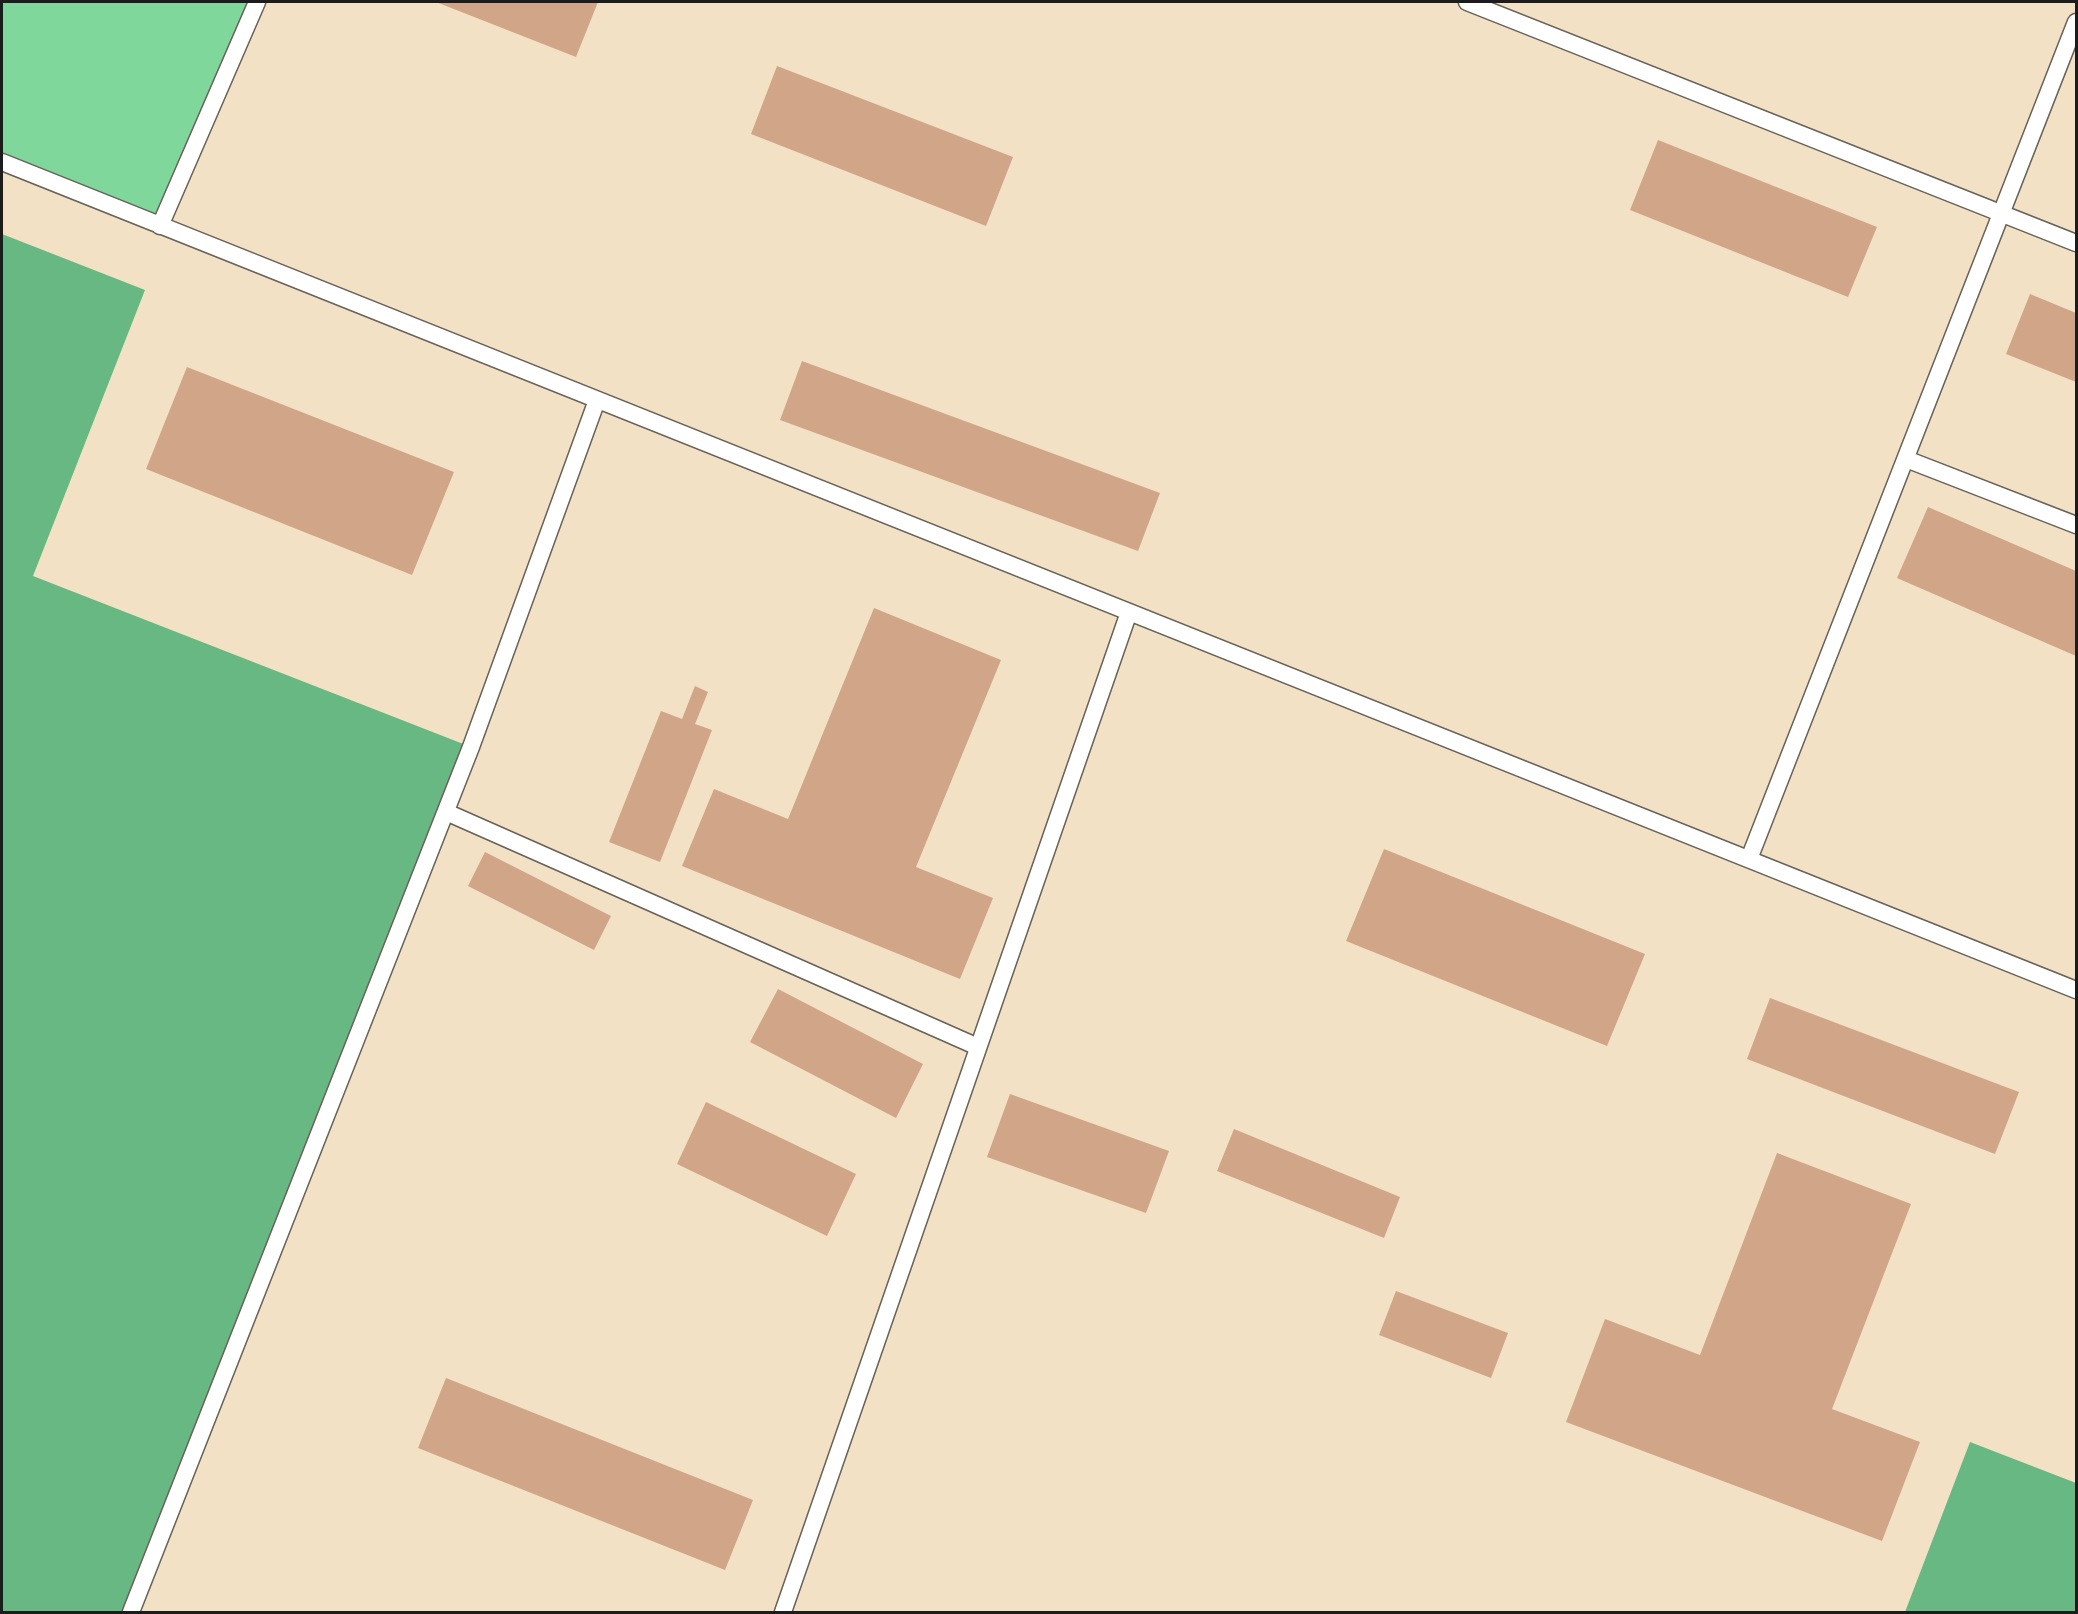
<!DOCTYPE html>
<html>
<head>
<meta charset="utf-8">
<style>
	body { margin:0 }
	#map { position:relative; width:2078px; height:1614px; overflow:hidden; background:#f2e1c5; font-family:Alegreya,serif }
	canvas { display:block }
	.frame { position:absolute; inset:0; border:3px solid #1c1c1c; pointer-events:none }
</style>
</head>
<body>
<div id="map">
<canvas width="2078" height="1614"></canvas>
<div class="frame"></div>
</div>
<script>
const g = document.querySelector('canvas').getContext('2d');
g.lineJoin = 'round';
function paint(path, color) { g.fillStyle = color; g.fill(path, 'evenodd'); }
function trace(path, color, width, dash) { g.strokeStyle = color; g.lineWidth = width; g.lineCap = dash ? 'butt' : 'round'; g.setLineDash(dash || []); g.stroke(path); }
const green = new Path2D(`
	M2,2h255l-97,224 -158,-64z`);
const forest = new Path2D(`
	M2,234l143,56 -112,286 438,171 -340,865h-129z
	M1970,1442l106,41v129h-171z`);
const building = new Path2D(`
	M436,2h162l-22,55z
	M777,66l236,91 -27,69 -235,-92z
	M1658,140l219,87 -29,70 -218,-87z
	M2030,294l46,19v69l-70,-28z
	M802,361l358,132 -22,58 -358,-131z
	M187,367l267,105 -42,103 -266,-106z
	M1928,507l148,64v85l-179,-78z
	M874,608l127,52 -85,207 77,31 -33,81 -278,-113 32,-77 74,30z
	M695,686l13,6 -13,32 17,6 -52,132 -51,-20 52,-131 21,8z
	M1384,849l261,105 -38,92 -261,-105z
	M485,852l126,64 -17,34 -126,-64z
	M778,989l145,75 -27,54 -146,-76z
	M1770,998l249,94 -24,62 -248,-95z
	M1010,1094l159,57 -23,62 -159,-56z
	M706,1102l150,72 -29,62 -150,-72z
	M1234,1129l166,68 -16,41 -167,-67z
	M1777,1153l134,51 -79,205 88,33 -38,99 -316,-119 39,-103 95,36z
	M1396,1291l112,42 -17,45 -112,-43z
	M446,1378l307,122 -28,70 -307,-122z`);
const lane = new Path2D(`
	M1467,2l609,241
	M2,162l2074,828
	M160,226l97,-224
	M1906,459l170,66
	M446,812l532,235
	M1749,859l327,-837
	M131,1612l340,-865 126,-347
	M783,1612l346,-1000`);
paint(green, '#80d79b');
paint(forest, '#68b883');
paint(building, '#d1a588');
trace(lane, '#676157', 19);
trace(lane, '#fff', 16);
</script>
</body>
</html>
